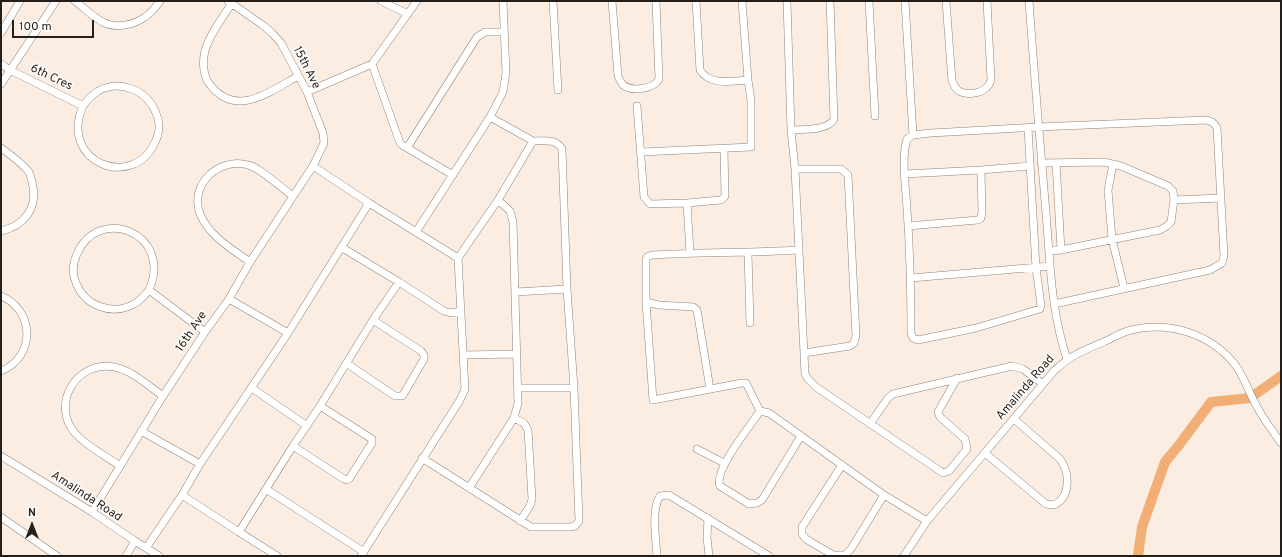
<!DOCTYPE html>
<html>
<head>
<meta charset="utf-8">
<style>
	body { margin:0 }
	#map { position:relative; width:1282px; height:557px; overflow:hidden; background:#fbede1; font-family:Overpass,sans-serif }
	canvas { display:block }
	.frame { position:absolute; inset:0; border:2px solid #241f1b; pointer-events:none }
	.north { position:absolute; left:12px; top:505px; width:40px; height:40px; -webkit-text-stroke:3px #fffcfa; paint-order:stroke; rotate:0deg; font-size:11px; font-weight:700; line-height:16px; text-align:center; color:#241f1b }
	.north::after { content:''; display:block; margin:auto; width:14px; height:18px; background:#241f1b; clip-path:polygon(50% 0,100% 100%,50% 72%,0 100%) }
	.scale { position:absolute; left:12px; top:20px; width:82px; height:18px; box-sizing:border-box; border:2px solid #241f1b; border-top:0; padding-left:5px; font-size:12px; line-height:14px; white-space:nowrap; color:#241f1b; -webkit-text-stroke:3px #fffcfa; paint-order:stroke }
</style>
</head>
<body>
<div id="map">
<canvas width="1282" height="557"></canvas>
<div class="frame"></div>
<div class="north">N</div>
<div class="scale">100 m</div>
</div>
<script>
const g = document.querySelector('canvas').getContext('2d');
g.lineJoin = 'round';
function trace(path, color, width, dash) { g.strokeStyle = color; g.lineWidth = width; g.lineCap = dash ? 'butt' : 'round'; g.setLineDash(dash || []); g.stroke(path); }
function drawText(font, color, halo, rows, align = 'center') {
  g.font = font + ' Overpass,sans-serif'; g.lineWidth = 3; g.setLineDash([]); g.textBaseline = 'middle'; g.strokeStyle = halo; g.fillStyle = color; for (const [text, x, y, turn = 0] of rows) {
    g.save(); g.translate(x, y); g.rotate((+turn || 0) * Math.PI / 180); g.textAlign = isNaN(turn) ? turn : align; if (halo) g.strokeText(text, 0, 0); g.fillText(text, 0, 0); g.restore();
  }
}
const river = new Path2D(`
	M1138,556l4,-29 23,-65 14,-17 32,-43 39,-4 31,-22`);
const minor = new Path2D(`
	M75,1c9,7 18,16 28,21 12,7 31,3 42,-5 6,-4 11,-10 15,-16
	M381,1l27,13
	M553,1l5,89
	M612,1l6,75c1,3 3,6 5,9 9,7 31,4 36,-6l-3,-78
	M696,1l4,69c10,16 31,11 48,10l-6,-79
	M787,1l4,129 4,39 10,205 3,5 8,8 127,86 6,-2 18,-22 -2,-10 -25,-22 -2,-5 19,-34
	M869,1l6,115
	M905,1l8,134
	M946,1l6,80c2,3 3,8 7,10 7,4 21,3 27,-3 3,-2 4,-5 5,-8l-4,-79
	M1029,1c5,71 11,141 17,212 4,48 5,99 21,146
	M232,3c-9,14 -23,32 -27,48 -3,11 -2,26 6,35 26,32 60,5 87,-10
	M1,33l19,-32
	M1,64l9,6 73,36c-25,57 51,85 72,36 5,-9 5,-20 1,-29 -9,-23 -36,-34 -58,-22 -6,4 -11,9 -15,15
	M372,64l28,79 2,2 51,30
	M1,84l55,-83
	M307,92l65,-28 45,-63
	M637,106l7,91 6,7 37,-1 34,-3 4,-4 -1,-47
	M490,117l43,24
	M1028,128l8,140 5,37 -1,4 -64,19 -58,12 -5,-2 -2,-5c0,-42 -1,-82 -4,-124 -1,-20 -6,-51 0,-70l6,-4 18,-2 107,-6 168,-7c6,1 8,3 11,8l7,128 -2,7 -12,7 -156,34
	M791,130c12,-1 37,1 43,-11l-4,-118
	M1,148c10,7 20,14 28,24 2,4 3,10 4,15 4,23 -10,39 -32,44
	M407,148l70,-111 8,-5h19
	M641,152l110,-5v-47l-3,-20
	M1041,163l63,-1 17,4 47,20 5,5 1,9 -3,22 -4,4 -7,4 -99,20 -12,1
	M1056,163l5,87
	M1113,164l-5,26 4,49 12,49
	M313,166l56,37 89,55
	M795,169h46l7,6 8,161 -2,7 -4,3 -46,7
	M905,174l76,-4 49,-4
	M1174,200l47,-2
	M687,203l3,50
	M908,226l70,-6 3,-2 1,-6 -1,-42
	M416,232l74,-115 13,-25 3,-19 -3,-72
	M341,247l58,35 45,29 7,2 10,-2
	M748,253l2,70
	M250,262c-18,-13 -41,-26 -50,-48 -11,-30 19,-57 48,-49 13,3 33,23 45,31
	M911,278l139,-12
	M149,290c-4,5 -9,11 -15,14 -22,12 -49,2 -58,-21 -4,-9 -3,-20 1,-29 21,-50 97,-21 72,36l56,42
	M515,292l52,-3
	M1,296c34,14 35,61 0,75
	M229,299l59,34
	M646,302l13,3 34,2 4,3 13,79
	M463,355l54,-1
	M346,363l49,33h7l1,-1 21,-36v-4l-3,-4 -48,-31
	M252,388l55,38
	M518,388h56
	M760,411l-14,-28h-4l-89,17 -7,-98v-42l1,-3 5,-2c49,-3 98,-2 147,-5
	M514,418l10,5 4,7 4,69 -2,7 -10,15
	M870,424l18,-26 5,-4 119,-28 11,3 20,15
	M141,431l59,33
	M801,436l-39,64 -5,3 -8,1 -29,-18c-7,-15 31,-61 40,-75l9,2 115,82 43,26
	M293,446l51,33 3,1 2,-1 23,-36v-4l-52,-33
	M697,449l27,14
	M985,453l61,51 8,1c17,-8 16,-32 6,-46l-46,-40
	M1,456l91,56 43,29 24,15
	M842,465l-40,62v7l4,5 27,16h12l6,-6 33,-54
	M120,466c-13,-9 -35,-21 -45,-33 -25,-29 2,-73 39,-66 16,2 36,20 49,29
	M469,488l45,-70 4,-15 -5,-181 -3,-11 -12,-11
	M266,489l98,63
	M182,495l57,37 54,-86 27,-40 53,-86 26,-38
	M92,512l71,-116 42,-64 24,-33 21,-37 63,-96 11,-23 -1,-10 -16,-41 -26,-49 -9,-10 -8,-7 -36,-25
	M1,517l56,39
	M708,518l-1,19 2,19
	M239,532l38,24
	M146,548l36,-53 18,-31 88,-131 81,-130
	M126,556l9,-15
	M361,556l99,-156 5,-11 -7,-131 40,-58 35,-59c10,0 23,-3 29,8l5,140 7,99 5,133 -4,5 -5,1h-39l-109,-69
	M657,556c-1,-16 -6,-47 3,-60l9,-1 100,61
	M904,556l23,-35 127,-150c17,-16 30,-21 52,-30 8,-4 16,-9 25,-11 37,-9 77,3 102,32 11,13 15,29 23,43 7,14 17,26 25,38`);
const streetNames = [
	["15th Ave",306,68,63],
	["6th Cres",51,78,26],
	["16th Ave",192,332,-56],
	["Amalinda Road",1026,388,-49],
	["Amalinda Road",86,497,33]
];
trace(river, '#f1ae75', 10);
trace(minor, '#8f8278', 8);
trace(minor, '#fff', 7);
drawText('12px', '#241f1b', '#fffcfa', streetNames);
</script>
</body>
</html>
